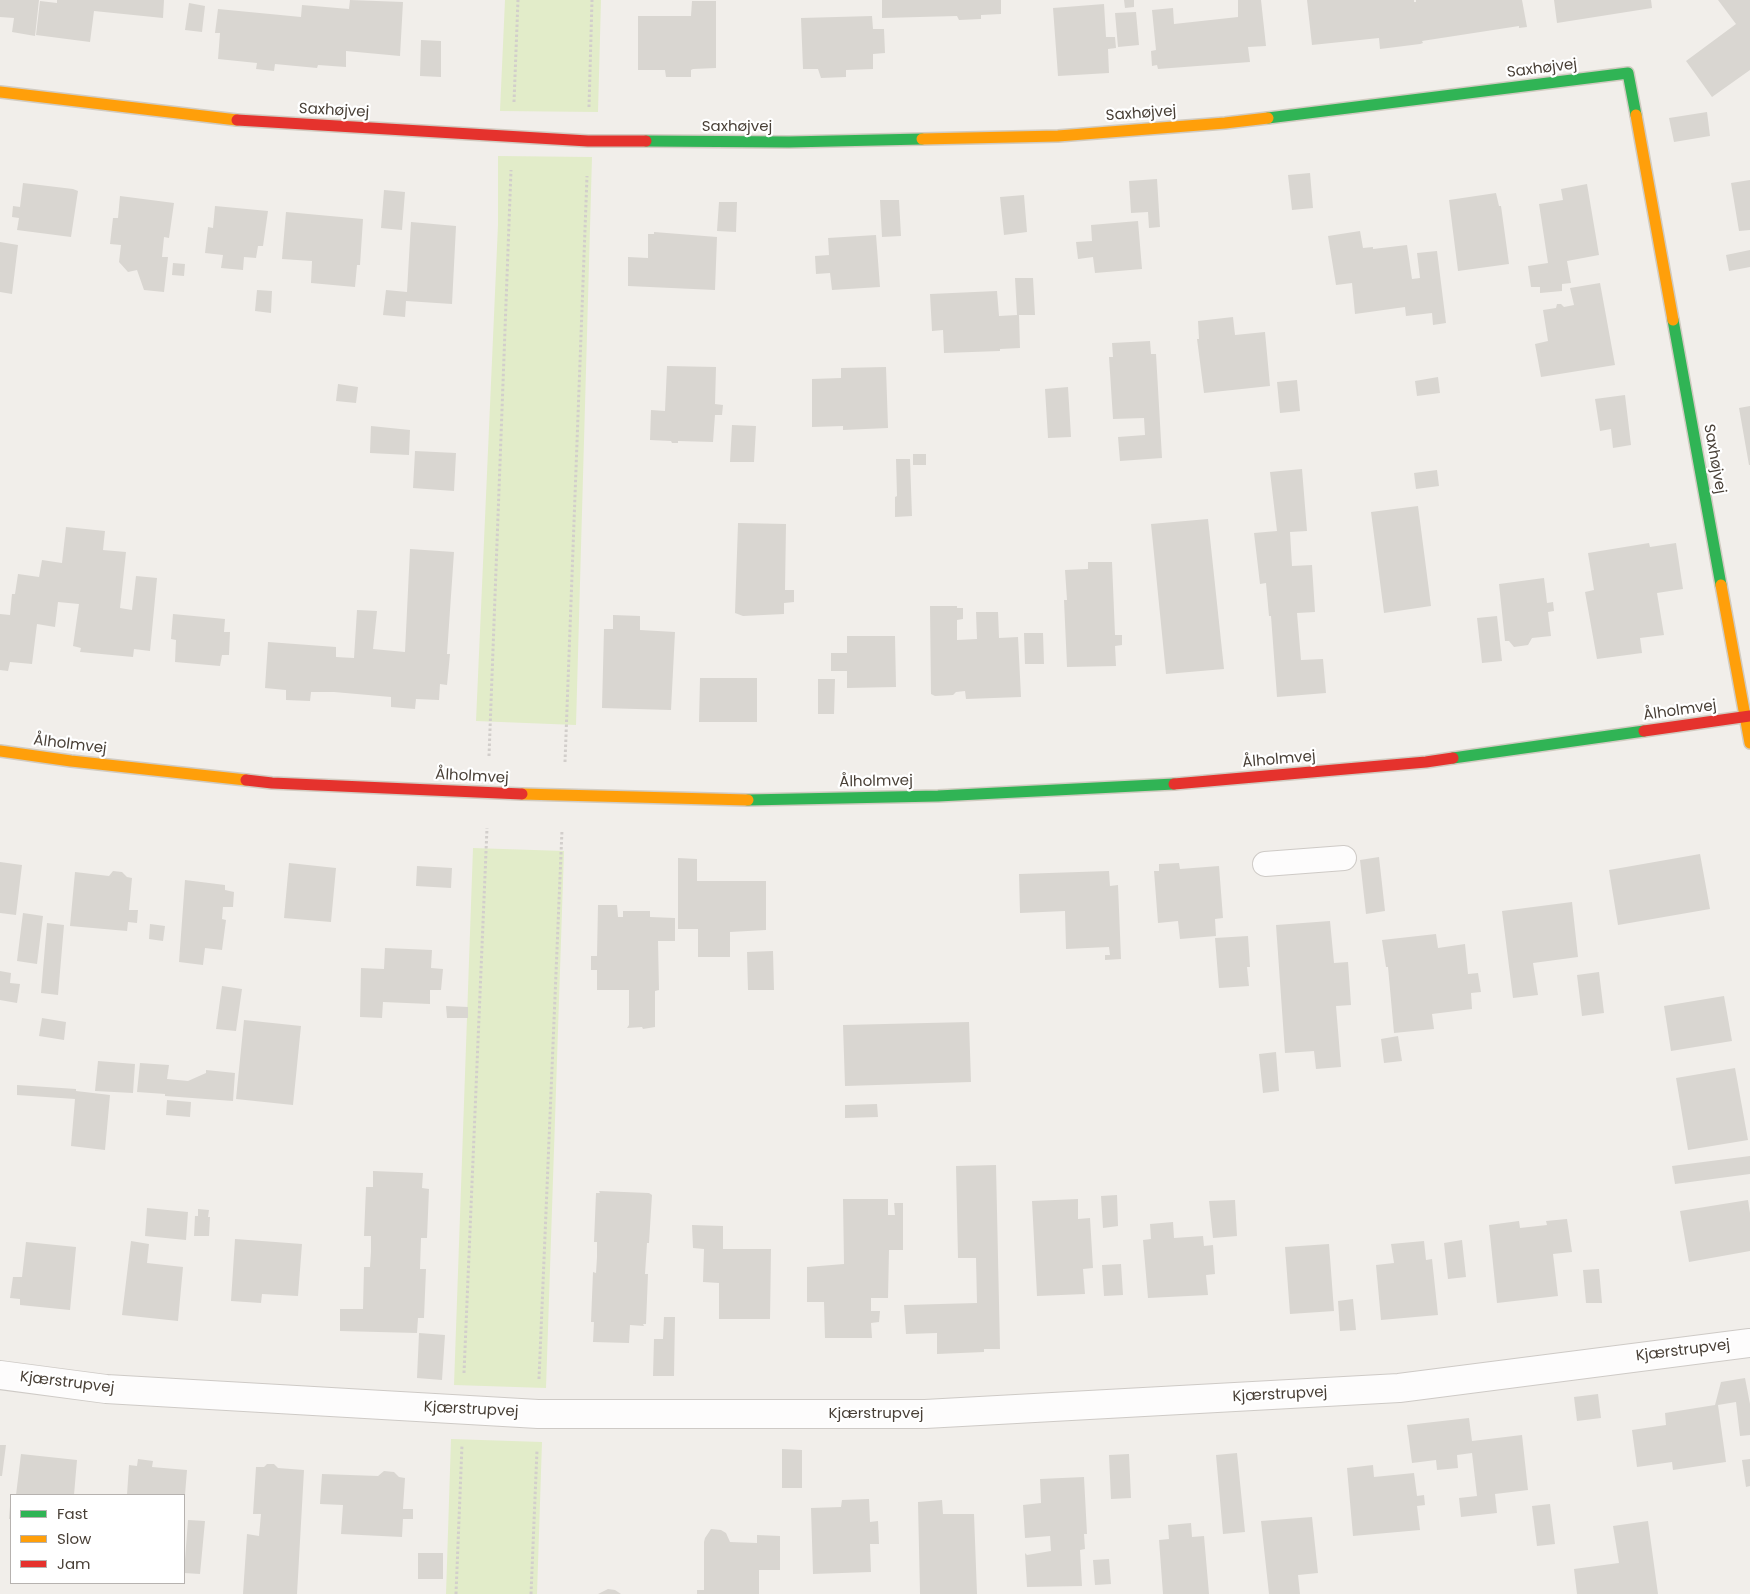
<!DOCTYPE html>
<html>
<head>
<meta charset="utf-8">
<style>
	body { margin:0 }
	#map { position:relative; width:1750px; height:1594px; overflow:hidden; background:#f1eeea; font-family:Poppins,sans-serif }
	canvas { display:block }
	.legend { position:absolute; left:10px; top:1494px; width:175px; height:90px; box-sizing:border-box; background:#fff; border:1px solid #b6b2af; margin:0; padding:6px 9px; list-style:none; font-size:15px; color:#483f36 }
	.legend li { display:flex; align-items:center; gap:10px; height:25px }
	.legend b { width:25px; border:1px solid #b6b2af }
</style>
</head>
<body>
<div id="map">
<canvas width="1750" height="1594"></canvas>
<ul class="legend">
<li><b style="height:6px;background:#30b455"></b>Fast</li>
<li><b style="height:6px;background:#ff9f0a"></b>Slow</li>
<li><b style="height:6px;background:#e5322d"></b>Jam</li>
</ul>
</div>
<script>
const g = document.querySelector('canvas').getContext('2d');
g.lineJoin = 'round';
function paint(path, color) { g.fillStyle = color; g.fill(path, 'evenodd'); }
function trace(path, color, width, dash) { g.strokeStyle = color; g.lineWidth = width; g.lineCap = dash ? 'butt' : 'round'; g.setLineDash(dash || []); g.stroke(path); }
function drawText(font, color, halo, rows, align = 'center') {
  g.font = font + ' Poppins,sans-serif'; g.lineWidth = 4.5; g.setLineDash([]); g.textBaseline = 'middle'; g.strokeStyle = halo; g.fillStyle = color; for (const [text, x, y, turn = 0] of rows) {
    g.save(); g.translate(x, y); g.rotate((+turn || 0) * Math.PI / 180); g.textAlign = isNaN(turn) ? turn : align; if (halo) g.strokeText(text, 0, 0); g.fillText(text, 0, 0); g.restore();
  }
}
const green = new Path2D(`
	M505,0h96l-3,112 -98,-1z
	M498,156l94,1 -16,568 -100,-4 22,-496z
	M473,848l91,3 -18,537 -92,-3z
	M451,1439l91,3 -5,152h-91z`);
const building = new Path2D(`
	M0,0h39l-4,36 -23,-4 2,-14 -14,-1z
	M57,0h107l-1,18 -69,-7 -4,31 -54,-7 4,-34 17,2z
	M350,0l53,2 -3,54 -54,-5v16l-28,-2 -1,3 -42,-4 -1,7 -18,-2 1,-6 -39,-4 2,-26h-5l3,-24 83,8 1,-12 47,4z
	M882,0h119v14l-20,1v4l-22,1 -2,-4 -75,2z
	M1124,0h10v7l-9,1z
	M1238,0h23l5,46 -18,1 2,15 -92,7 -1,-4 -5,1 -1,-15 5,-1 -4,-40 21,-2 1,16 64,-7z
	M1307,0h107v2h2v-2h106l5,27 -8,1v-2l-97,15 1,2 -3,1 -40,5 -1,-11 -67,7z
	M1554,0h97l1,8 -95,15z
	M1718,0h32v70l-38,27 -26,-36 50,-37z
	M692,1h24v67l-23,1 -2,1v7h-25l-1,-7h-27v-54h53z
	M189,3l16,3 -3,26 -17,-2z
	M1104,4l2,33h9l1,11 -8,1 1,24 -51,3 -5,-68z
	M1136,12l3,33 -21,2 -3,-34z
	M872,16l1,13h11l1,24 -12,1v15l-27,1v7l-25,1 -3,-9h-15l-2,-51z
	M421,40l20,1v36l-21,-1z
	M1707,112l3,24 -36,6 -5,-24z
	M1310,173l3,35 -21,2 -4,-35z
	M1157,179l3,48 -11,1 -1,-16 -17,1 -2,-32z
	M1750,180v50l-11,1 -8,-48z
	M23,183l50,6 5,2 -7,46 -54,-7 2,-12 -7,-1 1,-11 7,1z
	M1587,184l12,71 -32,6 4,22 -9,1v7l-22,2v-6h-9l-3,-21 20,-3 -9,-59 24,-4 -2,-11z
	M384,190l21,2 -3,38 -21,-2z
	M1496,193l3,13h2l8,58 -51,7 -9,-71z
	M1024,195l3,37 -23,3 -4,-38z
	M120,196l54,7 -5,35 -5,-1 -2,20h6l-4,35 -20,-2 -7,-20 -9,2 -9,-10 2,-17 -11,-1 3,-26h5z
	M880,200h19l2,36 -19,1z
	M719,202h18l-1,30 -19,-1z
	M215,206l53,5 -5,35h-5l-2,12 -12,-1 -1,13 -22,-2 2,-13 -18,-2 3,-26 5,1z
	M286,212l77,7 -3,46h-3l-2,22 -44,-4 1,-22 -30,-2z
	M1138,221l4,48 -47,4 -2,-16 -15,2 -2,-17 16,-1 -1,-16z
	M411,222l45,4 -4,78 -46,-3 -1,16 -22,-2 3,-25 21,2z
	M1360,231l3,17 10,-1v2l34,-4 5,34 8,-1 -3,-25 20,-2 9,72 -13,2 -1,-12 -26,3 -1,-9 -50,7 -3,-31 -16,2 -8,-49z
	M654,232l63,5 -2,53 -87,-4v-29l20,1v-24h6z
	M876,235l4,52 -48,3 -2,-17 -14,1 -1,-18 14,-1 -1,-17z
	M0,242l18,3 -6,49 -12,-2z
	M1750,250v17l-21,4 -3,-16z
	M173,263l12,1 -1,12 -12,-1z
	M1015,278h18l2,37h-16l1,33 -20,1v2l-56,2 -1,-23 -11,1 -2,-37 67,-3 2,25 18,-1z
	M1600,283l15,82 -74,12 -6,-33 13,-3 -5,-31 13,-2 1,-4h4l3,3 10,-2 -4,-17z
	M257,290l15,1 -1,22 -16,-2z
	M1233,317l2,18 30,-3 5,54 -66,7 -7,-54h2l-1,-18z
	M1150,341l1,13h5l6,104 -42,3 -2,-24 27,-2 -1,-17 -31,1 -4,-62h4l-1,-14z
	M667,366l49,1 -1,37 8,1 -1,10h-7l-2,27 -35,-1v2h-6l-1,-2 -21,-1 1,-30 14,1z
	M886,367l2,61 -45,2v-4l-31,1v-48l29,-1v-10z
	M1438,377l2,16 -23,3 -2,-15z
	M1297,380l3,31 -20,2 -3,-31z
	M338,384l20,3 -2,16 -20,-2z
	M1068,387l3,50 -23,1 -3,-49z
	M1625,395l6,50 -18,3 -2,-19 -11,2 -5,-32z
	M1750,406v59h-1l-10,-57z
	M732,425l24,1 -2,36h-24z
	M371,426l39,4 -1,25 -39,-2z
	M415,451l41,2 -2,38 -41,-3z
	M913,454h13v11h-13z
	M896,459h14l2,57 -17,1v-20l2,-1z
	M1302,469l5,62 -17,1 2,34 20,-1 3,47 -18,1 4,47 22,-1 3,34 -49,4 -6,-81h-2l-3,-33 -6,1 -6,-51 23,-2 -7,-59z
	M1437,470l2,16 -23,3 -2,-16z
	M1418,506l13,100 -47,7 -13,-101z
	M1208,519l16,150 -58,5 -15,-150z
	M738,523l48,1 -1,66h9v12l-10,1v11l-41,2 -8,-3z
	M66,527l39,4 -2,19 23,2 -6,56 12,2 4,-34 21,2 -7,73 -16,-2 -1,8 -53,-5 1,-4 -8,-2 6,-42 -21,-2 -3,25 -18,-3 -5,40 -22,-2 -2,9 -8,-1v-56l10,1 2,-21h3l3,-20 21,3 3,-17 20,3z
	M1649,543l1,4 26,-4 7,46 -26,4 7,42 -24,3 2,15 -45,6 -12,-67 9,-2 -6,-37z
	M410,549l44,3 -7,102h3l-3,31 -7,-1 -1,16 -23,-1 -1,10 -24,-2v-10l-57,-5h-23l-1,9 -24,-1v-10l-21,-2 3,-46 68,5v10l18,1 3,-48 20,1 -4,38 32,3z
	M1088,562h24l3,73h7v10l-7,1 1,20 -49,1 -3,-67h3l-2,-30 23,-1z
	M1544,578l3,25 6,-1 1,9 -6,1 3,24 -19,2 -4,7 -14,2 -5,-6h-4l-6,-57z
	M930,606h27v2h6v11l-6,1v20l20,-1 -1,-27h22l1,26 19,-1 3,60 -55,2 -1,-8 -9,1 -3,3 -18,1 -4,-2z
	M173,614l52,5 -1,13h6l-1,23h-7l-2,11 -45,-4 1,-22 -5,-1z
	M613,615l27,1v14l35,2 -4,78 -69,-2 2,-79h9z
	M1497,616l5,45 -20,2 -5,-45z
	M1024,633h19l1,31h-19z
	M847,636h48l1,51 -49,1v-17h-16v-18h16z
	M700,678h57v44h-58z
	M818,679h17l-1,35h-16z
	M1700,854l10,55 -92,16 -9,-55z
	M1379,857l6,54 -19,3 -6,-54z
	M678,858l19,1v22h69v49l-36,2v25h-32v-28h-20z
	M0,862l22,3 -6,50 -16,-2z
	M289,863l47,5 -5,54 -47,-4z
	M1179,863l1,6 39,-3 4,52 -8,1 1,17 -36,3 -2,-18 -20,2 -4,-52h5v-7z
	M417,866l35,2 -1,20 -35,-2z
	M113,871l9,1 5,5 5,1 -3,32h9l-1,13 -9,-1 -1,9 -57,-5 5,-54 34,4z
	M1109,871l1,15 8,-1 3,74 -16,1v-5h5l-1,-8 -43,2 -1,-38 -45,2 -1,-39z
	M185,880l40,5v5l9,2 -1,15h-10l-1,12 4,1 -4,30 -17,-2 -2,17 -24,-3z
	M1572,902l6,55 -45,6 5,32 -25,3 -11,-87z
	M598,905h19l1,12h5v-6h27v6l25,1v23h-17l1,49 -4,1v36l-12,2 -1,-2 -15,1 2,-3v-35h-32v-20h-6v-14h6z
	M23,913l20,3 -6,48 -20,-3z
	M1330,921l4,42 14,-1 3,43 -15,1 5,61 -25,2 -2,-18 -29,2 -9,-128z
	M47,923l17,2 -6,70 -17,-2z
	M150,924l15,2 -2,15 -14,-2z
	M1436,934l2,14 27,-4 3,30 10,-1 3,19 -10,1 1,16 -40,5 2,15 -40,4 -6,-66h-2l-4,-27z
	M1248,936l2,31h-3l2,19 -30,2 -4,-50z
	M385,948l47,2 -1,18 12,1 -2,21h-11v14l-47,-2 -1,16 -22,-1 1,-49 23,1z
	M773,951l1,39h-26l-1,-38z
	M0,971l11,2 -1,10 10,1 -3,19 -17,-3z
	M1599,972l5,41 -22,3 -5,-41z
	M222,986l20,3 -6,42 -20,-2z
	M1724,996l8,45 -61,10 -7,-45z
	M446,1006l22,1v11h-21z
	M42,1018l24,4 -2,18 -25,-4z
	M244,1020l57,6 -8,79 -57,-6z
	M969,1022l2,60 -126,4 -2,-61z
	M1398,1036l4,25 -18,2 -3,-24z
	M1276,1052l3,39 -16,2 -4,-39z
	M98,1061l37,3 -2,29 -38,-2z
	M140,1063l29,2 -2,14 21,2 18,-8v-3l29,3 -2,28 -68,-5v-2l-28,-2z
	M1735,1068l13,72 -60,10 -12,-72z
	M17,1085l59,4v2l34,4 -5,55 -34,-4 4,-47 -58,-4z
	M167,1100l24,2 -1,15 -24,-2z
	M877,1104l1,13 -33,1v-13z
	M1750,1156v18l-75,10 -3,-18z
	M996,1165l4,184h-16v3l-47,2v-21l-31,1 -2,-29 73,-2 -1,-45h-18l-2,-92z
	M373,1171l50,2 -1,15 7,1 -2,49h-6l-1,31h6l-2,49h-6l-1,15 -77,-2v-22h23l1,-42h6l1,-15v-16h-7l2,-49h7z
	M599,1191l50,2 3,2 -3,48h-2l-2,31h3l-2,50h-3l1,2 -14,-1 -1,18 -36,-1 1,-20h-3l2,-50 3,1 1,-16v-15h-3l2,-49h4z
	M1117,1195l1,31 -15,2 -2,-32z
	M843,1199h45v16h7l-1,-12h9v47h-14l-1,48h-17v13h9l-1,11 -8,1 1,15h-47l-1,-36h-17v-35l37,-3z
	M1078,1199v20l12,-1 3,50 -10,1 2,25 -48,2 -5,-95z
	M1235,1200l2,36 -24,2 -4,-37z
	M1748,1200l2,13v38l-61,11 -9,-51z
	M147,1208l41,4 -2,28 -41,-4z
	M198,1209l11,1 -1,7h2l-1,19h-15l1,-20h3z
	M1567,1219l5,33 -19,2 5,42 -61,7 -8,-78 30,-4 1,7 27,-3 -1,-4z
	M1173,1222l1,16 29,-2 1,10 9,-1 2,29 -9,1 2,20 -60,3 -5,-58 8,-1 -1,-15z
	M692,1225l31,1v23h48l-1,70h-51v-36l-16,-1 1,-33 -11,-1z
	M235,1239l67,5 -4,52 -36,-2 -1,9 -30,-2z
	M1462,1240l4,37 -18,2 -4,-36z
	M131,1241l18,3 -2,19 36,4 -5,54 -56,-6z
	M1424,1241l2,19 6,-1 6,56 -57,5 -5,-55 18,-2 -3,-19z
	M26,1242l50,5 -6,63 -50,-5v-6l-10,-1 3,-21h9z
	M1329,1244l5,67 -44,3 -5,-67z
	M1121,1264l2,31 -19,1 -2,-31z
	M1599,1269l3,34h-16l-3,-33z
	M1353,1299l3,31 -16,1 -2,-30z
	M664,1317h11l-1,59h-21l1,-37h9z
	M419,1333l26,2 -3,45 -25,-2z
	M1745,1378l5,26v31l-10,1 -4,-34 -18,3 8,57 -53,8 -1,-8 -35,5 -5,-37 34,-5 -1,-12 50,-8 6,-23z
	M1598,1394l3,24 -24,3 -3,-24z
	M1469,1418l3,23 50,-6 6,55 -33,4 2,19 -36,4 -2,-19 18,-2 -5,-43 -15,2 1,13 -21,2 -1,-10 -24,3 -5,-38z
	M0,1445h6l-4,31h-2z
	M782,1449l20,1v38h-20z
	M1237,1453l8,79 -22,2 -7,-79z
	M21,1454l56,6 -3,35h-58z
	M1129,1454l2,44 -20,1 -2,-44z
	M138,1459l15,2 -1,6 35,3 -2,25h-58l2,-30 8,1z
	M1750,1459v27l-4,1 -4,-27z
	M267,1464h7l4,4 26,2 -7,124h-54l4,-60 12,2 2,-22h-8l3,-47h8z
	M1373,1465l1,12 40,-4 3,23 7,-1 1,10 -8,1 3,24 -67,6 -6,-68z
	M384,1471l10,1 5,5 6,1 -2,31h10v10h-10l-1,18 -61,-3 2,-29 -23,-1 2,-30 56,2z
	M1084,1477l3,57h-3l1,15 -5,1 2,36 -55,1 -2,-34 2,2 24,-4 -1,-15 -25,2 -2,-33 18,-2 -1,-24z
	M869,1499l1,23 8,-1 1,23h-9l1,28 -58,2 -2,-66 30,-1 1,-7z
	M942,1500l1,14h31l3,80h-57l-2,-92z
	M1550,1504l5,40 -18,2 -5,-40z
	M10,1506h1v13h-2z
	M1312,1517l6,56 -20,2 2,19h-31l-8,-73z
	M188,1520l17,1 -5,53 -16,-1z
	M1648,1521l10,73h-81l-3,-25 45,-6 -6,-37z
	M1191,1523l1,14 12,-1 5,58h-46l-4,-54 10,-1 -1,-14z
	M711,1529l10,1 5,3 4,9 27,1v-8l23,1v34h-21v24h-62v-4h7v-48l1,-4z
	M418,1553h25v26h-25z
	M1109,1559l2,25 -16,1 -2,-25z
	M608,1589l7,1 6,4h-23z`);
const path = new Path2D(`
	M514,102l4,-102
	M589,107l3,-107
	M489,756l22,-586
	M565,762l22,-586
	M464,1373l23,-545
	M539,1379l23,-549
	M456,1594l6,-149
	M531,1594l6,-144`);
const lane = new Path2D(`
	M1265,864l79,-6`);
const street = new Path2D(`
	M0,1375l106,14 432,25h387l474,-26 351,-45`);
const fast = new Path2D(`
	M1268,118l360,-45 8,42
	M646,141l143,1 133,-3
	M1673,320l48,265
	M1453,758l191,-27
	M748,800l190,-4 236,-12`);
const slow = new Path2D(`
	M0,92l237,28
	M1636,115l37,205
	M922,139l136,-3 167,-13 43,-5
	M1721,585l29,158
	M0,751l71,10 175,19
	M522,794l226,6`);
const jam = new Path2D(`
	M237,120l351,21h58
	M1644,731l106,-15
	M246,780l26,3 250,11
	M1174,784l252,-22 27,-4`);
const streetNames = [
	["Saxhøjvej",1542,69,-7],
	["Saxhøjvej",334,111,3],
	["Saxhøjvej",1141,114,-4],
	["Saxhøjvej",737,127],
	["Saxhøjvej",1714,459,80],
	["Ålholmvej",1680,711,-8],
	["Ålholmvej",70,745,7],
	["Ålholmvej",1279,760,-5],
	["Ålholmvej",472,777,3],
	["Ålholmvej",876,782,-1],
	["Kjærstrupvej",1683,1351,-7],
	["Kjærstrupvej",67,1383,7],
	["Kjærstrupvej",1280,1395,-3],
	["Kjærstrupvej",471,1410,3],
	["Kjærstrupvej",876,1414]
];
paint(green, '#e2ecc9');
paint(building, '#d9d6d1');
trace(lane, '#cecac6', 26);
trace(street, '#cecac6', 30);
trace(fast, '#d1cbc1', 14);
trace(slow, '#d1cbc1', 14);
trace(jam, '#d1cbc1', 14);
trace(path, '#d2cecb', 3, [2.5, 2.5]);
trace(lane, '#fdfcfc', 24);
trace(street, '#fdfcfc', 28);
trace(fast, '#30b455', 11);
trace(slow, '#ff9f0a', 11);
trace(jam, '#e5322d', 11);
drawText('15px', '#483f36', '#fff', streetNames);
</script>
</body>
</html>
